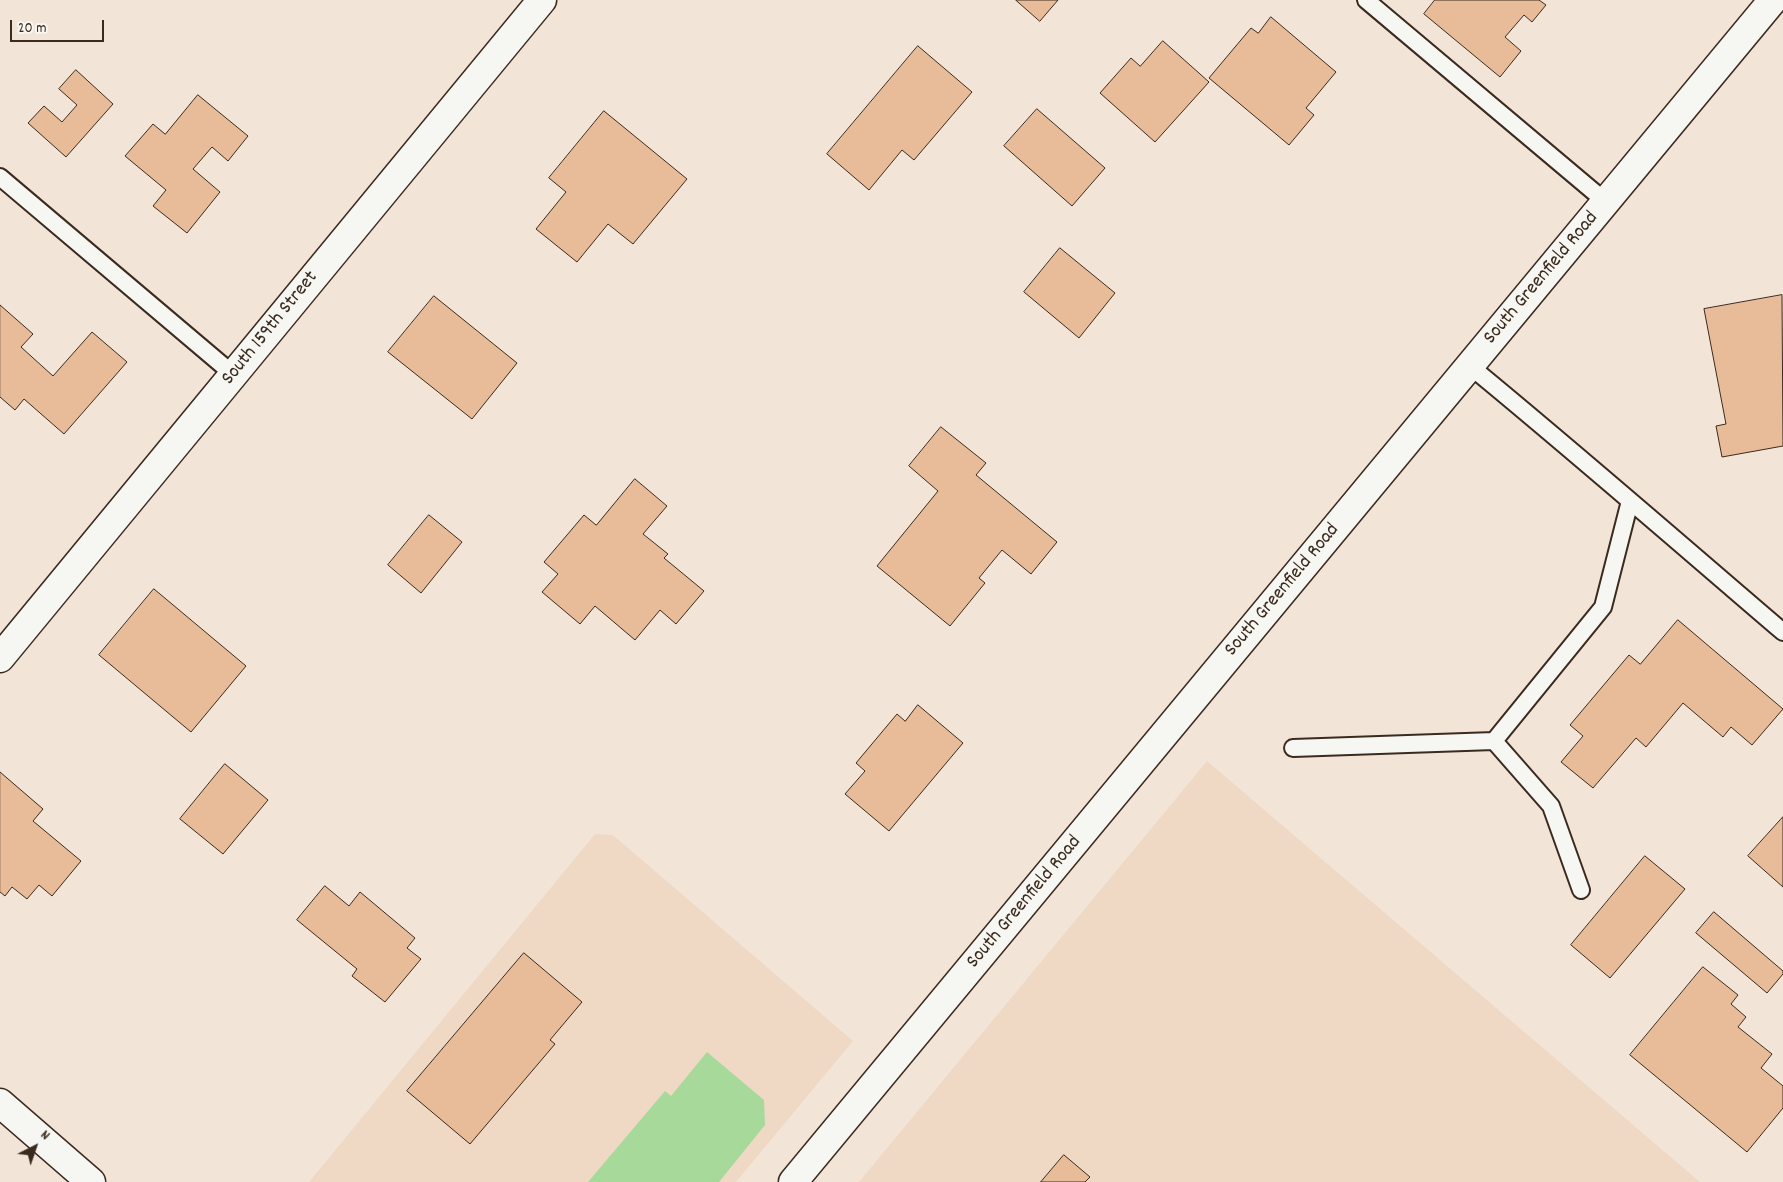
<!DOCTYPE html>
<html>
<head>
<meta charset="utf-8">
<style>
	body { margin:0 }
	#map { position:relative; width:1783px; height:1182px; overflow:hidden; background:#f2e5d7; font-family:Dekko,sans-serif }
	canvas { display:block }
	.north { position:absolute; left:10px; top:1122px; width:50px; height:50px; -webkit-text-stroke:4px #f6f6f2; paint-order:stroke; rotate:41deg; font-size:14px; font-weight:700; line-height:20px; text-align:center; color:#3b2a1e }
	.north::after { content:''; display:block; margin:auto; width:18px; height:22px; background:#3b2a1e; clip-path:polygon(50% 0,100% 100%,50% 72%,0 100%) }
	.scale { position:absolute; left:10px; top:20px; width:94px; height:22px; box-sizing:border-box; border:2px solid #3b2a1e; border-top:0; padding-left:6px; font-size:15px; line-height:18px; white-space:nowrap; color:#3b2a1e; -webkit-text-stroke:4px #f6f6f2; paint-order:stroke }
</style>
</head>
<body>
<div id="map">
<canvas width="1783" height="1182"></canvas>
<div class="north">N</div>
<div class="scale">20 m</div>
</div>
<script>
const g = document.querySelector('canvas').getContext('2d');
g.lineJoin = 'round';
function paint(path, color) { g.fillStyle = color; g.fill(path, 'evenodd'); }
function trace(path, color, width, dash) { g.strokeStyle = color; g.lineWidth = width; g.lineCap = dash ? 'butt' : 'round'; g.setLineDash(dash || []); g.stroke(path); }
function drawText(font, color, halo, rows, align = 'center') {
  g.font = font + ' Dekko,sans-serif'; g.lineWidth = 4.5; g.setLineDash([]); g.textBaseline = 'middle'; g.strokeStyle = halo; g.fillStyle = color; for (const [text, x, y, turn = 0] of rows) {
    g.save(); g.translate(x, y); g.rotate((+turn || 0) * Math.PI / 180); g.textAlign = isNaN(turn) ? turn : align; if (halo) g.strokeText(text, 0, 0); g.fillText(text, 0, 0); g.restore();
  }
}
const built = new Path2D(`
	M1207,761l493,421h-841z
	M595,834l18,1 240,206 -117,141h-427z`);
const green = new Path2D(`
	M707,1052l57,48 1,25 -46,57h-131l77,-91 6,5z`);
const building = new Path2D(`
	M1016,0h42l-18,21z
	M1435,0h104l7,5 -14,17 -8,-7 -19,22 16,14 -21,26 -76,-63z
	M1271,17l65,55 -30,36 8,7 -25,30 -80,-67 42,-50 7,5z
	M1163,41l46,41 -54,60 -55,-49 31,-35 9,8z
	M918,46l54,46 -58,68 -12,-10 -33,40 -42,-36z
	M76,70l37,34 -47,53 -38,-34 16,-17 18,16 15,-17 -18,-16z
	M198,95l50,41 -20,25 -16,-14 -19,22 27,23 -33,41 -34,-27 13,-16 -41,-34 28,-32 12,10z
	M1037,109l68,59 -33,38 -68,-60z
	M604,111l83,68 -54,65 -25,-20 -31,38 -41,-33 30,-37 -17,-14z
	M1060,248l55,45 -36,45 -55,-46z
	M1782,295l1,151 -61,11 -6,-31 10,-2 -22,-115z
	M434,296l83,67 -45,56 -84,-67z
	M0,305l33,29 -12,13 32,29 39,-44 35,30 -63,72 -40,-35 -9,11 -15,-13z
	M941,427l45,36 -10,12 81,67 -26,32 -29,-24 -23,28 6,5 -35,43 -73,-60 61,-75 -29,-25z
	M635,479l32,27 -24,28 25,20 -4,4 40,33 -28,33 -16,-14 -25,30 -40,-34 -15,18 -38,-32 16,-18 -14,-12 40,-47 12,10z
	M429,515l33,27 -41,51 -33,-28z
	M154,589l92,77 -55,66 -92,-77z
	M1678,620l105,89 -31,36 -21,-18 -8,10 -40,-34 -37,44 -10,-9 -43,50 -32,-26 22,-26 -13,-11 59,-70 11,9z
	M918,705l45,38 -74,88 -44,-37 20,-23 -9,-8 41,-49 8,7z
	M225,764l43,36 -45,54 -43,-35z
	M0,772l43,37 -10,12 48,40 -29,35 -13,-11 -12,14 -15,-12 -7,9 -5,-4z
	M1783,817v70l-35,-31z
	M1645,856l40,33 -75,89 -39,-33z
	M325,886l24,20 11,-14 55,46 -8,10 14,11 -36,43 -33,-26 5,-7 -60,-49z
	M1714,912l69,59v3l-16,19 -71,-60z
	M524,953l58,49 -32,38 5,4 -85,100 -63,-53z
	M1703,967l35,28 -7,9 15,13 -8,10 34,27 -11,14 22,18v22l-36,44 -117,-97z
	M1064,1155l26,22 -5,5h-44z`);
const lane = new Path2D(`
	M1366,0l240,202
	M0,177l234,198
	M1470,366c106,87 209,177 313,266
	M1494,741l57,65 30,84
	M1293,748l201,-7 109,-134 27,-106`);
const street = new Path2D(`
	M0,658l542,-658`);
const secondary = new Path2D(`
	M0,1103l91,79
	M793,1182l980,-1182`);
const streetNames = [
	["South Greenfield Road",1542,279,-50],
	["South 159th Street",271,329,-51],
	["South Greenfield Road",1283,591,-50],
	["South Greenfield Road",1025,903,-50]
];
paint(built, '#efd9c4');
paint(green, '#a7d99a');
paint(building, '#e8bc98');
trace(building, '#3b2a1e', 1);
trace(lane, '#3b2a1e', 20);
trace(street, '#3b2a1e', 31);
trace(secondary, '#3b2a1e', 31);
trace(lane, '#f6f6f2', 16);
trace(street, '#f6f6f2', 28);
trace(secondary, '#f6f6f2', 28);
drawText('20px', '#3b2a1e', '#f6f6f2', streetNames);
</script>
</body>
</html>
